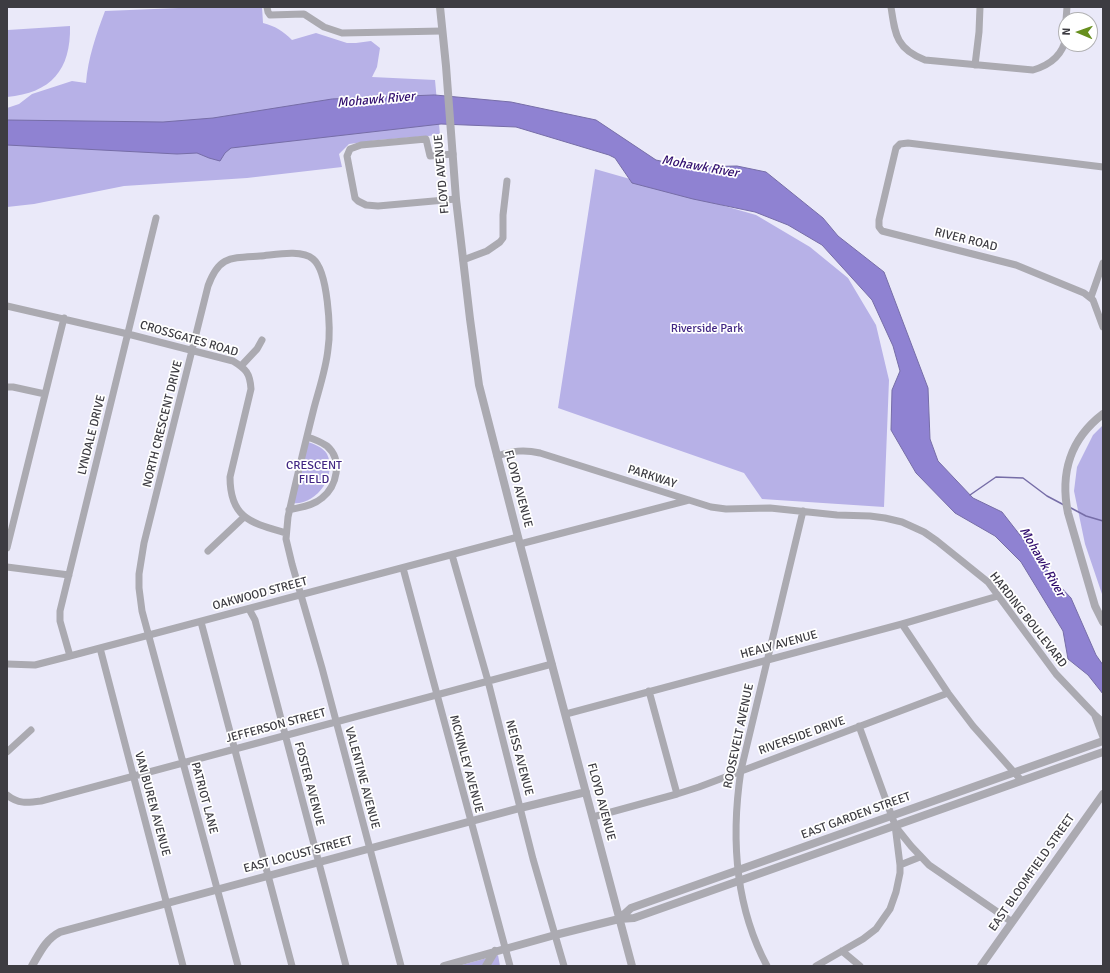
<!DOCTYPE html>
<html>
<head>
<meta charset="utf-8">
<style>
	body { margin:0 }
	#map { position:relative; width:1110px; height:973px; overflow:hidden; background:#eae9f9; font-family:Signika,sans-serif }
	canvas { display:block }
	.frame { position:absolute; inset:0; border:8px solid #3d3c42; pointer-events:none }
	.north { position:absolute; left:1058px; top:12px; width:40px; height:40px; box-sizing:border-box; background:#fff; border:1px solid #b1b1b3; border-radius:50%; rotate:272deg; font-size:11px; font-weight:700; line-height:16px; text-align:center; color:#3d3c42 }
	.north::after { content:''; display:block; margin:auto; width:14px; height:18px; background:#678f1e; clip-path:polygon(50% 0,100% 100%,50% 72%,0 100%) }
</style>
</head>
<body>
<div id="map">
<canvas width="1110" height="973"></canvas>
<div class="frame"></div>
<div class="north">N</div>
</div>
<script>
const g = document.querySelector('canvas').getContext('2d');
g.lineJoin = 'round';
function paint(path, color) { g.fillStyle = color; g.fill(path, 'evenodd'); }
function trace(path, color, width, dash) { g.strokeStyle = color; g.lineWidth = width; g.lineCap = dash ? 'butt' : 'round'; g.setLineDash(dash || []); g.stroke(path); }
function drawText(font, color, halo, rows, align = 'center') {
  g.font = font + ' Signika,sans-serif'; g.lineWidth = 3.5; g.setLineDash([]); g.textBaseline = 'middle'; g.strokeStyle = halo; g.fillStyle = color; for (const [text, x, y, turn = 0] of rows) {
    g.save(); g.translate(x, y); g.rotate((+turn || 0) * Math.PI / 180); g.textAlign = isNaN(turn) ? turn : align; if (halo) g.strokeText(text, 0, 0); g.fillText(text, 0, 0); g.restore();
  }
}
const green = new Path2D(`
	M203,7h59l1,16c12,3 20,8 29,17l24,-7 31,10h9l15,-2 9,7 -3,19 -5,10 63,3 5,55 -61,5 -30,4 -10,10 3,13 -95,11 -123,8 -90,18 -27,3v-99l12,-4 13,-10 40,-13 14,2c2,-25 10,-48 19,-72z
	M70,26c1,44 -19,67 -63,71v-65l1,-2z
	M595,169l161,46 54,32 38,31 28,47 13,55 -5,127 -122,-8 -18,-26 -186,-65z
	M1103,425v172l-18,-53 -11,-53 3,-24 16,-32z
	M306,441c7,3 17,6 21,13 11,22 -12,53 -36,49z
	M498,955l2,11h-42z`);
const water = new Path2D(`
	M435,95l76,7 85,18 60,40 32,7 49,-1 29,6 57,46 15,18 46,36 44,116 2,51 8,22 35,37 29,14 39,50 14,19 16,17 25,57 7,10v29l-15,-19 -20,-16 -5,-28 -42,-69 -26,-26 -40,-23 -39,-40 -25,-43 1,-40 8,-19 -7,-25 -21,-46 -50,-55 -34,-20 -33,-13 -62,-13 -61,-16 -17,-25 -6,-3 -93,-28 -75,-3 -210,24 -6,5 -5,8 -11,-3 -12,-5 -20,1 -170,-9v-25l156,2 50,-4 119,-19z`);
const stream = new Path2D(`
	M970,495l26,-18 27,1 24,18 17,9
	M1071,508l15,8 17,5`);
const minor = new Path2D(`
	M267,7l1,5 2,3 34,-1 20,13 18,6 100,-2
	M891,7c4,27 5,42 34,53l108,10c17,-5 30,-15 33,-33
	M1066,20l1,-13
	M975,65l4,-33 1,-25
	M453,154l-23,2 -4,-17 -65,6 -11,4 -3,7 8,42 3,3 8,4 12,1 78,-7
	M1103,167l-195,-24 -8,1 -4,4 -17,72v7l3,4 134,34 68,28 9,7 10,27
	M463,260l24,-9 13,-9 3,-4v-23l4,-34
	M1091,297l12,-34
	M7,306l121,28 105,27c13,8 17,12 18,28l-21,88c0,42 22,46 56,56
	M241,366l16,-17 5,-9
	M7,387h6l32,7
	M497,456c16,-5 26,-7 43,-3l171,54 15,2 44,-1 67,7 33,1 15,2 17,4 22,10 13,9 51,41 68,92 38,40 9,8
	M289,510c11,-3 24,-4 33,-12 15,-12 21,-38 5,-52 -6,-4 -13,-7 -20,-9
	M520,544l169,-44
	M7,548l57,-230
	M208,551l36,-34
	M452,555l36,126 45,178 31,107
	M7,567l62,8
	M403,568l107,398
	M249,609l6,11 91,346
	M201,622l91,344
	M902,624l46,69 25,33 48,54
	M100,648l83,318
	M70,656l-10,-35v-10l96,-393
	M7,664l28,1 35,-9 448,-119
	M649,691l28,103
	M566,714l336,-90 96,-28
	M1095,716l8,21
	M7,752l24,-22
	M7,795c11,9 20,8 34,6l511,-137
	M593,817l84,-23 22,-7 249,-94
	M895,826l16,20 18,19 83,57
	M900,865l20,-8
	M842,951l18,15
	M238,966l-96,-355 -3,-23v-14l5,-31 64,-257c11,-30 22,-28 52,-30 14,-1 41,-7 53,3 15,12 18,71 15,90 -2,20 -9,40 -14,59 -9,36 -18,73 -26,109l-2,22 6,25 30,104 79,298
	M767,966c-32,-60 -36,-130 -26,-196l62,-259
	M816,966l47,-27 13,-10 14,-20 6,-17 4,-19v-8l-5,-40 -36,-99`);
const tertiary = new Path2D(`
	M440,7l6,59 10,133 14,120 9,66 39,152 114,429
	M1103,414c-33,25 -43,60 -35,99l27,93 8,16
	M619,919l12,-11 472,-167
	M32,966c8,-14 14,-27 28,-34l460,-124 66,-16
	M444,966l111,-31 64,-16 15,-1 469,-166
	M486,966l9,-15
	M981,966l122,-172`);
const streetNames = [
	["FLOYD AVENUE",442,174,-95],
	["RIVER ROAD",966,240,14],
	["CROSSGATES ROAD",189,339,16],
	["NORTH CRESCENT DRIVE",163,424,-76],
	["LYNDALE DRIVE",92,435,-76],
	["PARKWAY",652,477,18],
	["FLOYD AVENUE",518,489,75],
	["OAKWOOD STREET",260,594,-15],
	["HARDING BOULEVARD",1028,620,52],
	["HEALY AVENUE",779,645,-15],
	["JEFFERSON STREET",276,726,-15],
	["ROOSEVELT AVENUE",739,736,-78],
	["RIVERSIDE DRIVE",802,736,-20],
	["NEISS AVENUE",519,758,75],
	["MCKINLEY AVENUE",466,764,75],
	["VALENTINE AVENUE",362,778,75],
	["FOSTER AVENUE",309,784,75],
	["PATRIOT LANE",204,798,75],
	["FLOYD AVENUE",601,802,75],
	["VAN BUREN AVENUE",152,804,75],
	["EAST GARDEN STREET",856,816,-20],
	["EAST LOCUST STREET",298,855,-15],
	["EAST BLOOMFIELD STREET",1032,873,-55]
];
const parkNames = [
	["Riverside Park",707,329],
	["CRESCENT",314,466],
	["FIELD",314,480]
];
const waterNames = [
	["Mohawk River",376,100,-5],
	["Mohawk River",700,167,10],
	["Mohawk River",1042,562,60]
];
paint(green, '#b7b1e7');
paint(water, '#8f82d2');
trace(water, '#766da7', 1);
trace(stream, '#766da7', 1.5);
trace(minor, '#abaab1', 7);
trace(tertiary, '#abaab1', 8);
drawText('12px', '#3d3c42', '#fff', streetNames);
drawText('12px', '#412683', '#fff', parkNames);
drawText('italic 13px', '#310e6e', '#fff', waterNames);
</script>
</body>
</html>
